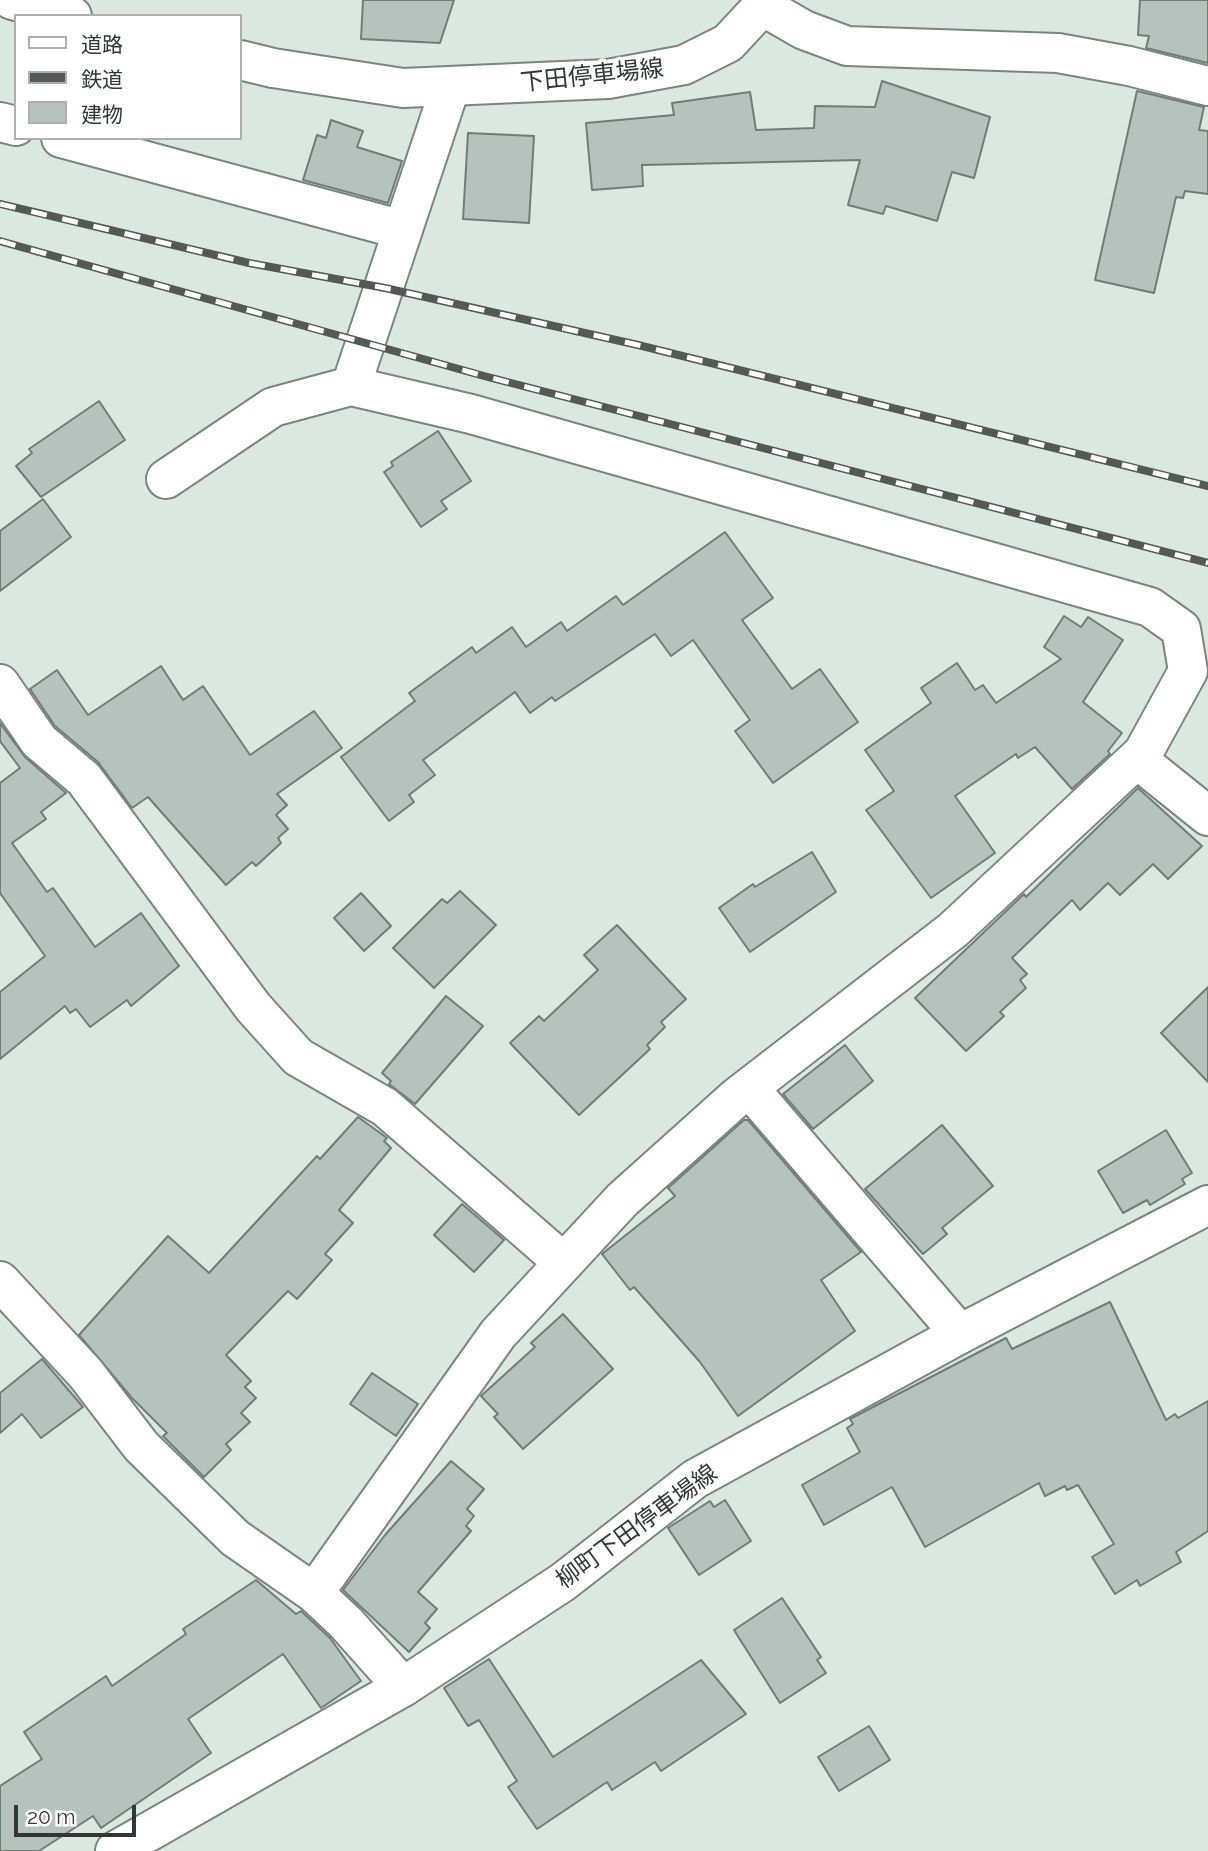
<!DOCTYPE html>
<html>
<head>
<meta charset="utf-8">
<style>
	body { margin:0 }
	#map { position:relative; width:1208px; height:1851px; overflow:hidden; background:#dbe8e2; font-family:Raleway,"Noto Sans JP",sans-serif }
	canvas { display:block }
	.legend { position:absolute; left:14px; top:14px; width:228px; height:126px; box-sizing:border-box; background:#fff; border:2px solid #adafae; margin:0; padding:9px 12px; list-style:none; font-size:21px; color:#323735 }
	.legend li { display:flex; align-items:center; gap:14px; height:35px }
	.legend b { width:35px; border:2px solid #adafae }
	.scale { position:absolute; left:14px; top:1805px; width:122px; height:32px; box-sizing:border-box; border:4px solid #323735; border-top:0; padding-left:9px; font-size:21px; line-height:24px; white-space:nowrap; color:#323735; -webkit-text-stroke:5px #fff; paint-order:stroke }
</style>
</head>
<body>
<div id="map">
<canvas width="1208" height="1851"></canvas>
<ul class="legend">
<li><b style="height:9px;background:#fff"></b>道路</li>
<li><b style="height:9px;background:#535956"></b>鉄道</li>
<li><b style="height:19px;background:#b6c2bd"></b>建物</li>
</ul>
<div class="scale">20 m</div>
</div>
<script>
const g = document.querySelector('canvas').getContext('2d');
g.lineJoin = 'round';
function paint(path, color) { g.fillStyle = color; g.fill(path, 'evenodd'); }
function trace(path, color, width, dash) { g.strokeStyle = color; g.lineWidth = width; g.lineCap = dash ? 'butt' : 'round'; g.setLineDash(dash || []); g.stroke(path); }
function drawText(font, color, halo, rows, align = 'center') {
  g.font = font + ' Raleway,"Noto Sans JP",sans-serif'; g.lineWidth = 7; g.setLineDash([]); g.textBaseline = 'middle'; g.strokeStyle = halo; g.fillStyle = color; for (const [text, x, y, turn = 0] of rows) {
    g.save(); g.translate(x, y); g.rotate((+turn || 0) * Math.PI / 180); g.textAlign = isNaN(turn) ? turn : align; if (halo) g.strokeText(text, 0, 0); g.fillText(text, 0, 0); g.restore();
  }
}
const building = new Path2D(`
	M363,0h91l-14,43 -79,-4z
	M1140,0h68v63l-62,-15 3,-12 -11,-1z
	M882,81l108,36 -16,61 -22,-6 -15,49 -51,-15 -3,8 -35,-9 12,-45 -218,5 1,21 -51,4 -6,-67 88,-8 -2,-12 78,-11 6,38 58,-2 1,-22 60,1z
	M1137,91l67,16 -5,23 9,1v63l-23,-3 -2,7 -7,-1 -22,96 -59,-13z
	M331,120l32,11 -6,16 45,14 -14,42 -85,-23 14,-45 9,3z
	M468,133l66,3 -5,87 -66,-4z
	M99,401l26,39 -84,57 -25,-31 16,-13 -3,-4z
	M438,431l33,50 -30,20 6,8 -26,18 -37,-55 9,-6 -2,-4z
	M43,499l28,38 -71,54v-60z
	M725,532l48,66 -31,22 50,69 28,-20 38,53 -85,61 -38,-52 15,-11 -57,-80 -22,16 -16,-22 -100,67 -3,-4 -22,16 -15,-21 -92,68 12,15 -26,20 5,7 -25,19 -48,-64 74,-56 -6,-8 63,-46 4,6 36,-26 14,20 35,-25 6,9 49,-35 7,9z
	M1064,616l17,11 7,-10 35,23 -40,62 39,31 -14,18 2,3 -38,35 -37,-42 -17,11 -2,-4 -61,42 40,57 -64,45 -65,-88 28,-19 -29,-41 66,-47 -10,-15 36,-25 18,27 8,-5 13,18 65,-44 -17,-12z
	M161,666l22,34 20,-14 47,69 64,-44 28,37 -65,46 10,11 -11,10 12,14 -10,9 3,5 -25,23 -4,-4 -26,23 -78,-88 -16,11 -34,-46 -43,-36 -25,-37 27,-19 31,45z
	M0,723l25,34 41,36 -25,19 5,7 -34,24 35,49 6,-4 42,59 46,-34 38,53 -48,40 -4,-6 -37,27 -14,-18 -6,4 -5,-7 -65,53v-67l45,-36 -45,-63v-110l20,-15 -20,-27z
	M1138,788l64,58 -34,33 -15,-15 -33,31 -12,-12 -28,27 -8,-10 -60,58 15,16 -7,6 6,8 -26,24 4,4 -38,35 -51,-53 109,-104 2,3z
	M812,852l24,40 -86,60 -31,-44 34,-24 2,3z
	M460,891l36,34 -62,63 -41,-40 49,-49 5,4z
	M361,893l30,33 -27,25 -30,-33z
	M617,925l69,74 -25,23 4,5 -18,18 3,4 -71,66 -69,-72 29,-27 5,5 54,-51 -14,-15z
	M1208,987v95l-47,-49z
	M446,996l37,30 -68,78 -26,-20 2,-3 -9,-8z
	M845,1045l28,36 -60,48 -30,-35z
	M358,1117l29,21 -3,3 7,7 -52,62 14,13 -28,31 7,6 -35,39 -9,-8 -62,64 25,26 -6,6 11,11 -15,15 9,9 -24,22 5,6 -27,27 -41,-41 4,-3 -35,-35 -53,-63 89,-99 41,37 108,-117 3,3z
	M744,1120h4l113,132 -40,28 34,51 -117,85 -38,-54 -66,-75 -4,3 -28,-36 73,-58 -7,-8z
	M942,1125l51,61 -51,42 5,6 -24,20 -58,-65z
	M1166,1130l26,43 -10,6 3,5 -35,21 -3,-5 -24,13 -25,-42z
	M462,1204l42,36 -30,32 -40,-37z
	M1110,1302l56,118 9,-6 3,4 30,-17v130l-32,21 5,10 -41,24 -3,-6 -22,14 -23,-37 22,-13 -36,-59 -11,5 -2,-4 -20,10 -6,-13 -114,64 -33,-60 -68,38 -22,-40 58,-33 -13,-24 6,-4 -3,-5 156,-81 6,11z
	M563,1314l50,55 -90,80 -29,-32 4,-3 -17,-18 54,-49 -4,-4z
	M42,1359l41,48 -42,31 -19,-24 -22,19v-40z
	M372,1373l46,31 -22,32 -46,-32z
	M451,1461l33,28 -17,20 7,7 -8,10 5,5 -53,61 19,17 -12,14 5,5 -21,24 -66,-62 42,-55z
	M725,1500l26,41 -52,34 -31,-47 42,-27 4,6z
	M256,1580l40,34 5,-3 29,27 31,43 -40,27 -38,-54 -95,65 23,34 -110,75 -8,-12 -54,35h-39v-65l42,-27 -18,-27 82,-56 6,10 74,-52 -3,-5z
	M782,1598l39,59 -4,3 9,13 -46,30 -46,-73z
	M489,1659l64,98 148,-97 45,54 -85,57 -6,-9 -43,28 -5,-8 -70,47 -29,-42 9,-6 -38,-61 -11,6 -24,-38z
	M869,1726l21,34 -51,31 -21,-34z`);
const minor = new Path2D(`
	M0,122l16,4
	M61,138l342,92
	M351,386l99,-298
	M166,479l107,-72 78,-21 120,28 679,193 31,22 7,42 -45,82 -190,177 -215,166 -116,104 -124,134 -184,259
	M0,684l39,57 45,38 169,228 45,50 87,50 179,156
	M1137,759l71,57
	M749,1088l211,246
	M0,1281l86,93 55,72 94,92 79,55 32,30 57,64`);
const major = new Path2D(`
	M12,0l60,16
	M764,7l40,23 43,16 211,7 71,13 79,20
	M240,60l33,8 130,20 205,-9 76,-14 44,-22 40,-43
	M115,1851l288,-164 160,-105 132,-103 265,-145 248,-129`);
const rail = new Path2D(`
	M0,204l249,59 136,25 253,57 570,141
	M0,241l484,135 724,187`);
const streetNames = [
	["下田停車場線",592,76,-6],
	["柳町下田停車場線",637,1527,-36]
];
paint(building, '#b6c2bd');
trace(building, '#717c77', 2);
trace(minor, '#798580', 42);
trace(major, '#798580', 42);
trace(minor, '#fff', 38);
trace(major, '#fff', 38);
trace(rail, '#535956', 8);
trace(rail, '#fff', 5, [16]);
drawText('24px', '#323735', '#fff', streetNames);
</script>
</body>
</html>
